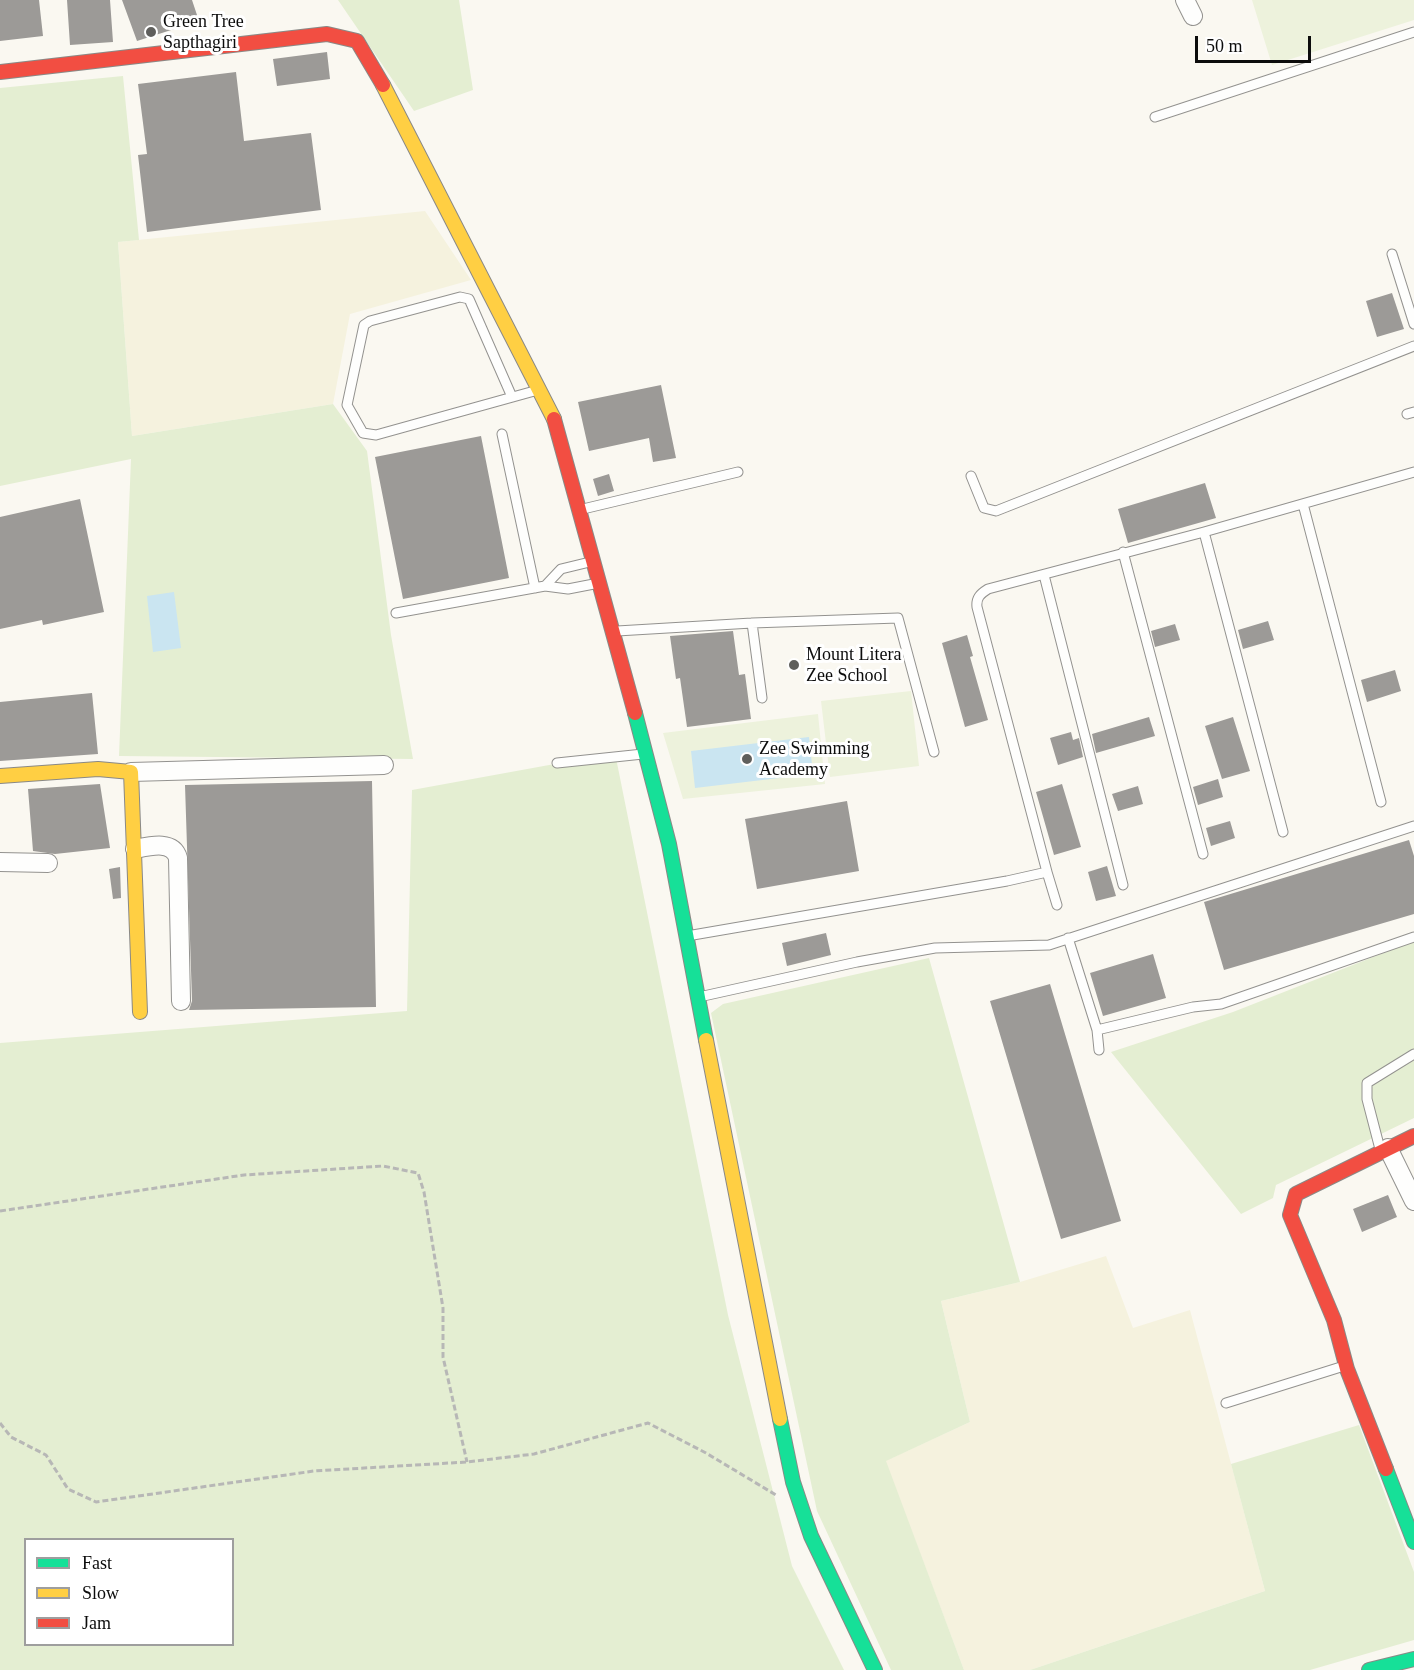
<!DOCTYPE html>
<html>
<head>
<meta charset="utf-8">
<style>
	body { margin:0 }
	#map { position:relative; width:1414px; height:1670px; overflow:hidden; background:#faf8f1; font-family:Georgia,serif }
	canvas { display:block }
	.legend { position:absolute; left:24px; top:1538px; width:210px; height:108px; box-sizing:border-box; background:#fff; border:2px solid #9e9e9e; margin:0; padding:8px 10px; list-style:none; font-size:18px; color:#0c0c0c }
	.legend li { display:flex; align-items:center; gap:12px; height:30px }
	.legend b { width:30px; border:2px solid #9e9e9e }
	.scale { position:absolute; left:1195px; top:36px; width:116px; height:27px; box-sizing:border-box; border:3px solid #0c0c0c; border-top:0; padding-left:8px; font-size:18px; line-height:21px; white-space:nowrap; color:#0c0c0c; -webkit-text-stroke:4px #fff; paint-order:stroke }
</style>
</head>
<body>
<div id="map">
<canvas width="1414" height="1670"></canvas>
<ul class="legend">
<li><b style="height:8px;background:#16e098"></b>Fast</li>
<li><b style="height:8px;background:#ffcf43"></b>Slow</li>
<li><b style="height:8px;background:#f24e42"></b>Jam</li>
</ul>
<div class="scale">50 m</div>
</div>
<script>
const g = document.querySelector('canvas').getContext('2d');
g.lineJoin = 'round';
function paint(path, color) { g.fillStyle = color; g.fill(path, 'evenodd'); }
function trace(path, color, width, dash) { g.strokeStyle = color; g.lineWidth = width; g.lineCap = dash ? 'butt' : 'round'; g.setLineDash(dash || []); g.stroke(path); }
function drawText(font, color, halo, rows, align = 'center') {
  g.font = font + ' Georgia,serif'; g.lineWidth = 6; g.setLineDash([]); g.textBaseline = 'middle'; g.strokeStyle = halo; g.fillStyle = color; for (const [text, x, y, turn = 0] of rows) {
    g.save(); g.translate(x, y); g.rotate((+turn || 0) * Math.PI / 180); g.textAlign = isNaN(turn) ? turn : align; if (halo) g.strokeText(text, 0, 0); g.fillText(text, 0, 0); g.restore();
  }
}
const farmland = new Path2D(`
	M425,211l46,69 -121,34 -17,90 -201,32 -14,-194z
	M1106,1256l27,72 57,-18 75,281 -235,79h-66l-79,-209 85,-39 -29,-121 79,-19z`);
const green = new Path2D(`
	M338,0h121l14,90 -59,21z
	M123,76l16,164 -21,2 14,194 201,-32 34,47 24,184 22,124 -294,-3 12,-297 -131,27v-398z
	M615,753l113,562 64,251 52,104h-844v-627l407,-32 5,-221zM26,1540h206v104h-206z
	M1414,941v177l-138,67 -3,13 -32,16 -130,-162 122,-40z
	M929,958l91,324 -79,19 29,121 -84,39 78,209h-73l-74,-159 -106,-498 12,-9z
	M1359,1425l55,147v68l-104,30h-280l235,-79 -34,-127z`);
const pitch = new Path2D(`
	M1252,0h162v20l-142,45z
	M911,691l8,75 -89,11 -9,-76z
	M818,714l7,70 -142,15 -20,-66z`);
const water = new Path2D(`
	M174,592l7,56 -28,4 -6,-56z
	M809,737l4,37 -118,14 -4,-37z`);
const building = new Path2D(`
	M0,0h39l4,36 -43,5z
	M67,0h43l3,42 -43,3z
	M122,0h70l7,21 -62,20z
	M327,52l3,27 -53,7 -4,-27z
	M236,72l8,69 67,-8 10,77 -174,22 -9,-77 9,-1 -9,-70z
	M1392,293l12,36 -27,8 -11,-36z
	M661,385l15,73 -23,4 -4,-24 -60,13 -11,-49z
	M481,436l28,142 -106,21 -28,-142z
	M609,474l5,17 -16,5 -5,-17z
	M1205,483l11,35 -88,25 -10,-34z
	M80,499l24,113 -61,13 -1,-5 -42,9v-112z
	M1268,621l6,19 -31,9 -5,-19z
	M1175,624l5,16 -25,7 -4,-16z
	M733,631l6,44 6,-1 6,45 -64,8 -7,-49 -4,1 -6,-43z
	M967,635l6,21 -3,1 18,63 -23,7 -23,-84z
	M1395,670l6,21 -34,11 -6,-22z
	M92,693l6,61 -98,7v-59z
	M1149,717l6,19 -59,17 -4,-19z
	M1233,717l17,54 -28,8 -17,-53z
	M1071,732l2,8 6,-2 4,19 -25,8 -8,-27z
	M1218,779l5,18 -25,8 -5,-18z
	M372,781l4,226 -187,3 3,-9 -7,-216z
	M100,784l10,64 -55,6 -22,-3 -5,-62z
	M1062,784l19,63 -27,8 -18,-63z
	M1138,786l5,18 -25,7 -6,-17z
	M847,801l12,70 -102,18 -12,-70z
	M1230,821l5,17 -24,8 -5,-18z
	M1409,840l5,16v58l-190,56 -20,-68z
	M1107,866l9,30 -20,5 -8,-29z
	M120,867l1,31 -8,1 -4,-30z
	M826,933l5,22 -44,11 -5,-23z
	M1153,954l13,44 -63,18 -13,-43z
	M1050,984l71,237 -60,18 -71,-238z
	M1388,1195l9,22 -35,15 -9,-23z`);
const path = new Path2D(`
	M0,1211l244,-36 139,-9 35,7 6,19 19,116v49l24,105
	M0,1423l11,14 35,18 22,34 28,13 218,-31 153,-9 67,-8 114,-31 58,30 70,42`);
const lane = new Path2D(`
	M1155,117l259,-85
	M1392,254l22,70
	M512,397l-43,-98 -9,-2 -90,24 -6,4 -17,80 16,28 13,2 162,-45
	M1407,414l7,-2
	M502,434l33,154
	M971,476l13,32 12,3 418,-165
	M1303,504l78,298
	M583,509l155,-37
	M1204,532l79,300
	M1123,552l80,302
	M594,561l-33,8 -16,17 23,3 31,-6
	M1044,575l79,310
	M396,613l149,-27
	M752,623l10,75
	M617,631l135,-8 146,-5 36,134
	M557,763l86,-9
	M1047,872l10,33
	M687,936l320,-55 40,-9 -70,-265c-1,-9 3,-13 11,-18l216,-57 210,-60
	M1068,938l29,92 96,-23 28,-3 193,-67
	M699,997l158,-35 78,-14 114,-3 365,-119
	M1097,1030l2,20
	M1380,1149l-13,-50v-16l47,-29
	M1226,1403l118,-37`);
const street = new Path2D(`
	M1185,0l8,16
	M131,772l253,-7
	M135,849c15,-3 38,-9 43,9l3,143
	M0,862l48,1
	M1388,1148l26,53`);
const fast = new Path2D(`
	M635,713l34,131 37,196
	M780,1419l13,63 18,54 64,134
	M1386,1469l28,73
	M1369,1670l45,-11`);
const slow = new Path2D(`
	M383,85l171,334
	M0,776l98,-7 33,3 9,240
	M706,1040l74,379`);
const jam = new Path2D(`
	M0,72l327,-38 30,7 26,44
	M554,419l81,294
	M1386,1469l-39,-100 -13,-49 -44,-105 6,-21 118,-58`);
const markers = [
	[151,32,6,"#5f5f5c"],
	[794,665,6,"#5f5f5c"],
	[747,759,6,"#5f5f5c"]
];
const poiNames = [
	["Green Tree",163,22],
	["Sapthagiri",163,43],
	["Mount Litera",806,655],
	["Zee School",806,676],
	["Zee Swimming",759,749],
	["Academy",759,770]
];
paint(farmland, '#f5f2de');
paint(green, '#e4eed2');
paint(pitch, '#edf2dc');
paint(water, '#cae5f1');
paint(building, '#9c9a97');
trace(lane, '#93928f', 11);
trace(street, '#93928f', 20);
trace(fast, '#8a8986', 16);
trace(slow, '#8a8986', 16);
trace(jam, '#8a8986', 16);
trace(path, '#b7b7b6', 3, [6, 3]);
trace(lane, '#fefefd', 9);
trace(street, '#fefefd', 18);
trace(fast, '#16e098', 14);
trace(slow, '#ffcf43', 14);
trace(jam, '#f24e42', 14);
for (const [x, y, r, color] of markers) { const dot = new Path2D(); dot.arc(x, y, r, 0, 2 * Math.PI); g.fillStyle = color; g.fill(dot); trace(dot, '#fff', 2); }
drawText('18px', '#0c0c0c', '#fff', poiNames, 'left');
</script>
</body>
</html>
